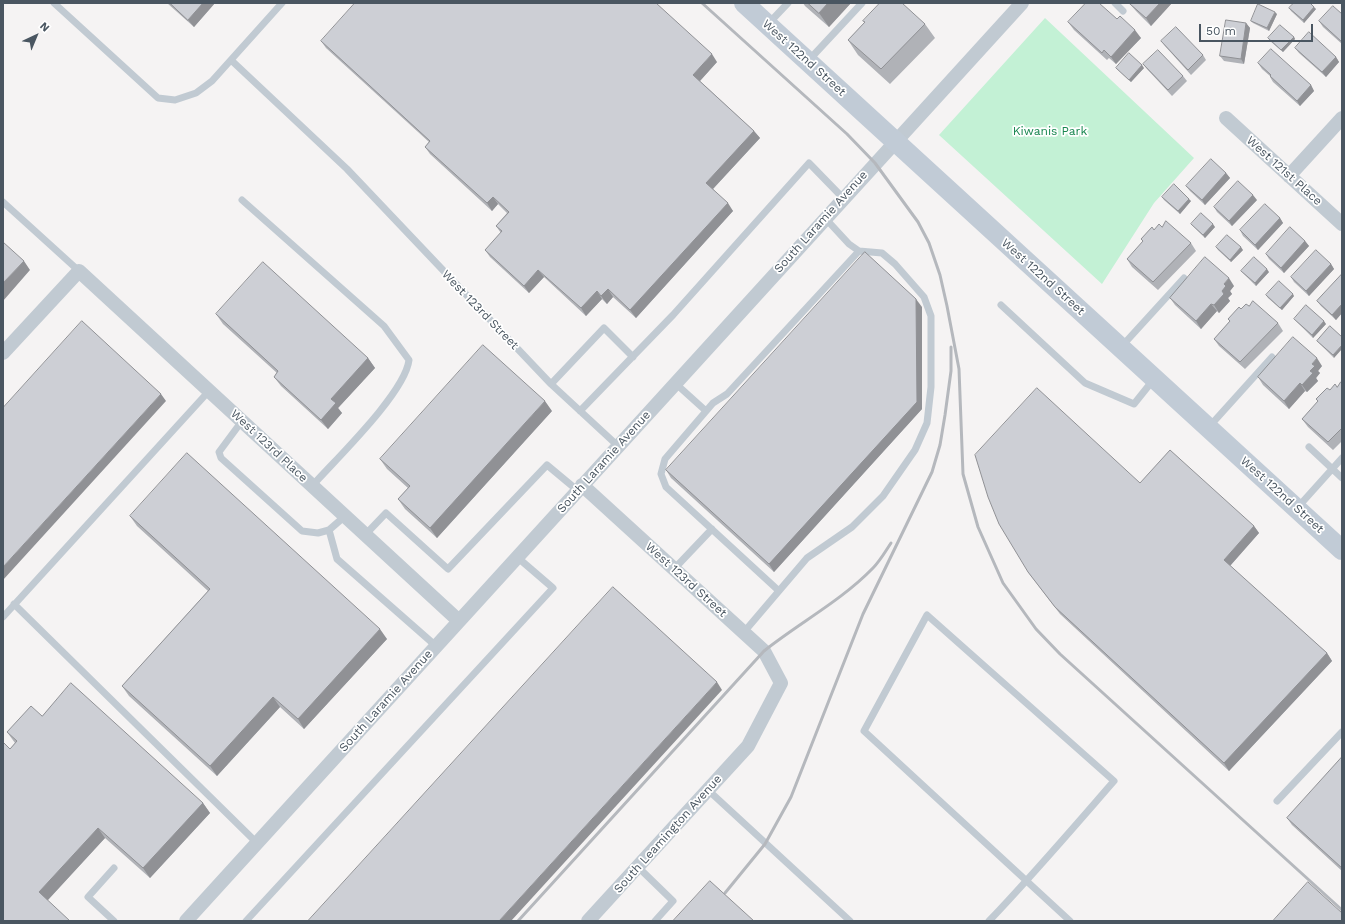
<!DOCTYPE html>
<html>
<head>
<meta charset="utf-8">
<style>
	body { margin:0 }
	#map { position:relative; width:1345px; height:924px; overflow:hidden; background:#f5f3f3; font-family:"Work Sans",sans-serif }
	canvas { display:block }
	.frame { position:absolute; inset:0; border:4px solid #4a5661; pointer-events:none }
	.north { position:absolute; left:16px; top:16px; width:40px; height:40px; -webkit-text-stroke:3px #fff; paint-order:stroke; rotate:44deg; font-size:11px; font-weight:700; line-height:16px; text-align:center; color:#4a5661 }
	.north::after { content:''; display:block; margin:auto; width:14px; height:18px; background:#4a5661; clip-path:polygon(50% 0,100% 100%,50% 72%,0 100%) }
	.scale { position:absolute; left:1199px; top:24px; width:114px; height:18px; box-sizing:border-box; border:2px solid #4a5661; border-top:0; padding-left:5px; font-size:12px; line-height:14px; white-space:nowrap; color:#4a5661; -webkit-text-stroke:3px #fff; paint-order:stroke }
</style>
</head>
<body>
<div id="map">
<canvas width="1345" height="924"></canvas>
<div class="frame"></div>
<div class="north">N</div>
<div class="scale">50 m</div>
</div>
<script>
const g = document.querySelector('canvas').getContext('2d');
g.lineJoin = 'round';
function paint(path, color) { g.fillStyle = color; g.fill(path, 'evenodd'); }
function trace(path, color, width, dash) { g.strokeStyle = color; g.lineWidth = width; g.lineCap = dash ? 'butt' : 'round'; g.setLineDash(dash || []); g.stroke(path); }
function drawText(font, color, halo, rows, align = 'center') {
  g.font = font + ' "Work Sans",sans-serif'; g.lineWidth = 3.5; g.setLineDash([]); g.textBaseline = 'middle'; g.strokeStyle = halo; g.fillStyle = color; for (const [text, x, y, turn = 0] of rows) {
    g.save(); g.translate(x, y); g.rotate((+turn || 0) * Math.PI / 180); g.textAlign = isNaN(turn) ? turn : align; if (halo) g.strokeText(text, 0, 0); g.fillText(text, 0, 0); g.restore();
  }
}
const green = new Path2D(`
	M1045,18l149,140 -40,45 -52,81 -163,-149z`);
const lane = new Path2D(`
	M54,3l104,95 17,2 21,-7 16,-12 70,-78
	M1115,3l8,8
	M769,23l19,-20
	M231,60l116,109 204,215 67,62
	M809,60l53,-57
	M242,200l142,126 25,34c-4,33 -73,99 -97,126
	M3,202l76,69
	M1001,305l84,78 49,21 20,-25
	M1122,346l62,-68
	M675,383l31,28
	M551,384l53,-56 29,29
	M580,411l93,-96 136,-152 34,35
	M242,421l-23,31 2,6 81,73 16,2 11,-3
	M1208,428l64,-71
	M1309,447l33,31
	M1298,507l44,-49
	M344,517l-15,13 8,29 99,87
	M365,535l21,-22 62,56 99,-104 30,25
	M674,569l38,-40
	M779,591l-113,-104 -5,-13 4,-15 48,-56 14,-9 132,-143
	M14,604l243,239
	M3,617l206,-226
	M744,632l63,-74 45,-31 31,-31 32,-46 12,-27 4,-36v-71l-7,-19 -29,-33 -13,-11 -23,-2 -10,-7 -24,-26
	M708,790l142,131
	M1277,801l65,-69
	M638,867l35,34 -18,20
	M114,868l-26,29 26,24
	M246,921l307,-333 -36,-31
	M989,921c43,-45 84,-93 125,-140l-187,-166 -63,116 206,190`);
const street = new Path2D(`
	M1226,118l116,106
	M1289,176l53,-58
	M3,353l76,-82 380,350
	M582,485l182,166 17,32 -33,63 -160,175
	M186,921l836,-918`);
const secondary = new Path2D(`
	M744,3l598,547`);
const rail = new Path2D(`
	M702,3l145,131 28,29 43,59 11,21 11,32 7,31 12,63 4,105 15,53 25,56 33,46 24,25 282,256
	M725,893l40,-49 26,-47 72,-183 69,-142 8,-27 5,-30 6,-44v-24
	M518,921l246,-270c35,-28 77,-50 109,-83 7,-7 12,-16 18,-25`);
const wall = new Path2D(`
	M167,3h48l-21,24z
	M803,3h48l-22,24 -24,-21z
	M1172,3l-21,23 -15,-15 -6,-7z
	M1289,8l27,1 -12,14 -13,-12z
	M1277,14l-8,17 -16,-8 -2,-2z
	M1342,14v30l-19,-17 -4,-6z
	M1117,19l24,19 -25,26 -7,-6 -2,2 -33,-30 -6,-8z
	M863,21l62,3 10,14 -45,46 -32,-29 -10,-15 17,-18z
	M1246,23l4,5 -6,36 -20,-3 -4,-5z
	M1294,37l1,2 -12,13 -13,-11 -2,-3z
	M321,41l396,21 -17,19 54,50 6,7 -47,51 20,22 -97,107 -23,-21 -6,7 -5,-5 -16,17 -42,-39 -15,16 -39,-36 -5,-7 16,-17 -5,-7 11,-13 -9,-9 -6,7 -62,-57 -5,-7 4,-5 -103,-94z
	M1161,41l42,14 3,5 -15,15 -26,-29z
	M1295,48l41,9 3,5 -13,15 -27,-24z
	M1258,63l53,22 3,6 -14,15 -27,-24 -3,-5v-1l-8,-7z
	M1143,64l40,12 4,5 -15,15 -25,-27z
	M1116,68h28l-13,14 -13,-12z
	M1226,173l4,5 -25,27 -15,-14 -4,-5z
	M1162,197l29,4 -11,13 -16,-14z
	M1257,200l-25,26 -15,-14 -3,-5z
	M1280,218l3,5 -25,27 -15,-14 -3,-6z
	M1191,224l24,3 -10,11z
	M1162,227l29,16 5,8 -38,39 -26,-23 -5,-8 27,-29z
	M1305,241l4,5 -25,27 -15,-14 -3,-5z
	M1216,247l27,3 -12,12 -13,-12z
	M1331,264l3,5 -25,27 -15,-14 -3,-5z
	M1241,271l28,1 -13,14z
	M1342,274v39l-6,7 -15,-14 -4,-5z
	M1234,286l-4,5 2,3 -4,4 2,3 -11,12 -2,-2 -16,18 -26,-24 -5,-7z
	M1266,295l28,1 -12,14 -14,-12z
	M1249,306l29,17 5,8 -38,38 -26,-23 -5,-7 27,-30z
	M922,307v102l-148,163 -103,-94 -5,-8z
	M216,314l152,44 7,10 -37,40 4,5 -14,16 -47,-43 -7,-9 3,-4 -54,-49z
	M1294,319l32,5 -13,14z
	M1330,326l4,32 -17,-17z
	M1322,366l-4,5 2,2 -4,5 2,3 -11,11 -2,-1 -16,18 -26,-24 -5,-8z
	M1342,382v59l-9,9 -25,-23 -6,-8 28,-29 7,-3z
	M552,411l-115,127 -32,-29 -7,-10 10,-11 -21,-19 -7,-10z
	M1140,483l114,43 5,7 -29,33 97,87 5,8 -103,110 -169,-157 -32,-42z
	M130,516l257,123 -83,90 -24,-22 -63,69 -88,-80 -7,-10 86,-95 -71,-65z
	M42,716l161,87 7,10 -60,65 -45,-40 -57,62 -45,21 7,-172 5,-6 -8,-11z
	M1342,757v114l-50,-46 -5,-7z`);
const shadedWall = new Path2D(`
	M203,3h12l-21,24 -6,-7z
	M828,3h23l-22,24 -10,-14z
	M1160,3h12l-21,23 -5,-8z
	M1314,7l2,2 -12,14 -1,-3z
	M1275,12l2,2 -8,17 -2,-3z
	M1246,23l4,5 -6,36 -3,-5z
	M1135,30l6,8 -25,26 -5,-7z
	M1294,37l1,2 -12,13 -2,-2z
	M712,54l5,8 -18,20 -6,-7z
	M1336,57l3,5 -13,15 -4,-5z
	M1142,65l2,3 -13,14 -2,-2z
	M1311,85l3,6 -14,15 -3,-5z
	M754,131l6,7 -49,53 -5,-8z
	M1226,173l4,5 -25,27 -3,-5z
	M1253,195l4,5 -25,26 -3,-5z
	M493,197l5,7 -6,7 -5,-8z
	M1189,199l2,2 -11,13 -2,-3z
	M728,203l5,8 -97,107 -6,-8z
	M1280,218l3,5 -25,27 -3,-5z
	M1213,224l2,3 -10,11 -2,-3z
	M1305,241l4,5 -25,27 -3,-5z
	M1241,247l2,3 -12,12 -1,-2z
	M24,261l6,9 -27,31v-18z
	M1331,264l3,5 -25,27 -3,-5z
	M1267,269l2,3 -13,14 -1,-3z
	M538,270l6,7 -15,16 -5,-7z
	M1229,278l5,8 -4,5 2,3 -4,4 2,3 -11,12 -5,-8 8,-14 2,-7z
	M608,289l5,8 -6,7 -6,-8z
	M597,291l5,8 -16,17 -5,-8z
	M1293,294l1,2 -12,14 -2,-2z
	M916,299l6,8v102l-148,163 -5,-8z
	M1211,304l6,7 -16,18 -5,-8z
	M1342,304v9l-6,7 -4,-5z
	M1324,321l2,3 -13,14 -1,-3z
	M1342,345v4l-8,9 -1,-3z
	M368,358l7,10 -37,40 4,5 -14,16 -7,-9 10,-21z
	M1317,358l5,8 -4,5 2,2 -4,5 2,3 -11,11 -5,-7 8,-14 2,-7z
	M1300,383l5,8 -16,18 -5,-8z
	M161,394l5,7 -163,179v-13z
	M545,401l7,10 -115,127 -7,-10z
	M1254,526l5,7 -30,34 -5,-7z
	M380,629l7,10 -83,90 -6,-10z
	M1327,653l5,8 -103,110 -5,-8z
	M717,682l5,8 -211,231h-12z
	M273,697l7,10 -63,69 -7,-10z
	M203,803l7,10 -60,65 -7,-10z
	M98,828l7,10 -59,64 -7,-10z`);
const building = new Path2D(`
	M170,3h33l-15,17z
	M355,3h301l56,51 -19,21 61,56 -48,52 22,20 -98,107 -22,-21 -7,7 -4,-5 -16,17 -43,-38 -14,16 -39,-36 17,-19 -6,-5 13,-14 -16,-15 -6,6 -62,-56 5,-6 -109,-100z
	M808,3h20l-9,10z
	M880,3h22l23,21 -44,45 -33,-29 17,-18 -2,-1z
	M1086,3h13l18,16 3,-3 15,14 -24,27 -7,-7 -2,3 -34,-31z
	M1131,3h29l-14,15 -16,-14z
	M1294,3h16l4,4 -11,13 -14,-12z
	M1258,4l17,8 -8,16 -16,-7z
	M1333,6l9,8v28l-23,-21z
	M1226,20l20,3 -5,36 -21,-3z
	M1280,25l14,12 -13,13 -13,-12z
	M1176,27l27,28 -15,15 -27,-29z
	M1309,32l27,25 -14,15 -27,-24z
	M1271,49l40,36 -14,16 -27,-25 1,-1 -13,-12z
	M1158,50l25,26 -15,14 -25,-26z
	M1129,53l13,12 -13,15 -13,-12z
	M1211,159l15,14 -24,27 -16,-14z
	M1238,181l15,14 -24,26 -15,-14z
	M1174,184l15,15 -11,12 -16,-14z
	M1265,204l15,14 -25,27 -15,-15z
	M1201,213l12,11 -10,11 -12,-11z
	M1166,221l25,22 -38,39 -26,-23 16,-18 -2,-2 11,-12 2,3 5,-6 3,3z
	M1290,227l15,14 -24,27 -15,-14z
	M1227,235l14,12 -11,13 -14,-13z
	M3,242l21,19 -21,22z
	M1316,250l15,14 -25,27 -15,-14z
	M865,252l51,47 1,103 -148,162 -103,-94z
	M1205,257l24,21 -5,6 2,2 -4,5 2,3 -10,11 -3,-1 -15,17 -26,-23z
	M1254,257l13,12 -12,14 -14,-12z
	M263,262l105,96 -37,41 5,4 -15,17 -47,-43 4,-6 -62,-57z
	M1342,274v30l-10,11 -15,-14z
	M1279,281l14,13 -13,14 -14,-13z
	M1253,301l25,22 -38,39 -26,-23 16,-18 -2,-2 11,-12 2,2 5,-5 3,2z
	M1306,305l18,16 -12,14 -18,-16z
	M82,321l79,73 -158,173v-159z
	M1330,326l12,11v8l-9,10 -16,-14z
	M1293,337l24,21 -5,6 3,2 -5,5 3,2 -11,12 -2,-2 -16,18 -26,-24z
	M483,345l62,56 -115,127 -32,-29 12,-13 -30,-27z
	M1341,382h1v46l-14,14 -26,-23 16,-18 -2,-2 11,-11 3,2 5,-6 2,3z
	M1037,388l103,95 30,-33 84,76 -30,34 103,93 -103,110 -169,-156 -27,-35 -29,-48 -11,-27 -13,-42z
	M187,453l193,176 -82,90 -25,-22 -63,69 -88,-80 88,-97 -80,-73z
	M613,587l104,95 -218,239h-191z
	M71,683l132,120 -60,65 -45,-40 -59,64 31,29h-67v-179l7,7 7,-8 -10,-9 24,-26 11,10z
	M1342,757v111l-55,-50z
	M710,881l44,40h-81z
	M1308,882l34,31v8h-69z`);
const streetNames = [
	["West 122nd Street",804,58,42],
	["West 121st Place",1284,171,42],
	["South Laramie Avenue",821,222,-48],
	["West 122nd Street",1043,277,42],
	["West 123rd Street",480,310,46],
	["West 123rd Place",269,446,43],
	["South Laramie Avenue",604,462,-48],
	["West 122nd Street",1282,495,42],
	["West 123rd Street",686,580,42],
	["South Laramie Avenue",386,701,-48],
	["South Leamington Avenue",668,834,-48]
];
const parkNames = [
	["Kiwanis Park",1050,131]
];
paint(green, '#c3f1d5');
trace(lane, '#c1cad2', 7);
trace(street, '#c1cad2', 14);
trace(secondary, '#c1cbd6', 20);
trace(rail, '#b5b8bd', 3);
paint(wall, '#b0b2b7');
paint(shadedWall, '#909195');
paint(building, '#cdcfd5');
trace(building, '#909195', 1);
drawText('12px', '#4a5661', '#fff', streetNames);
drawText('12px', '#17864f', '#fff', parkNames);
</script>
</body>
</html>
